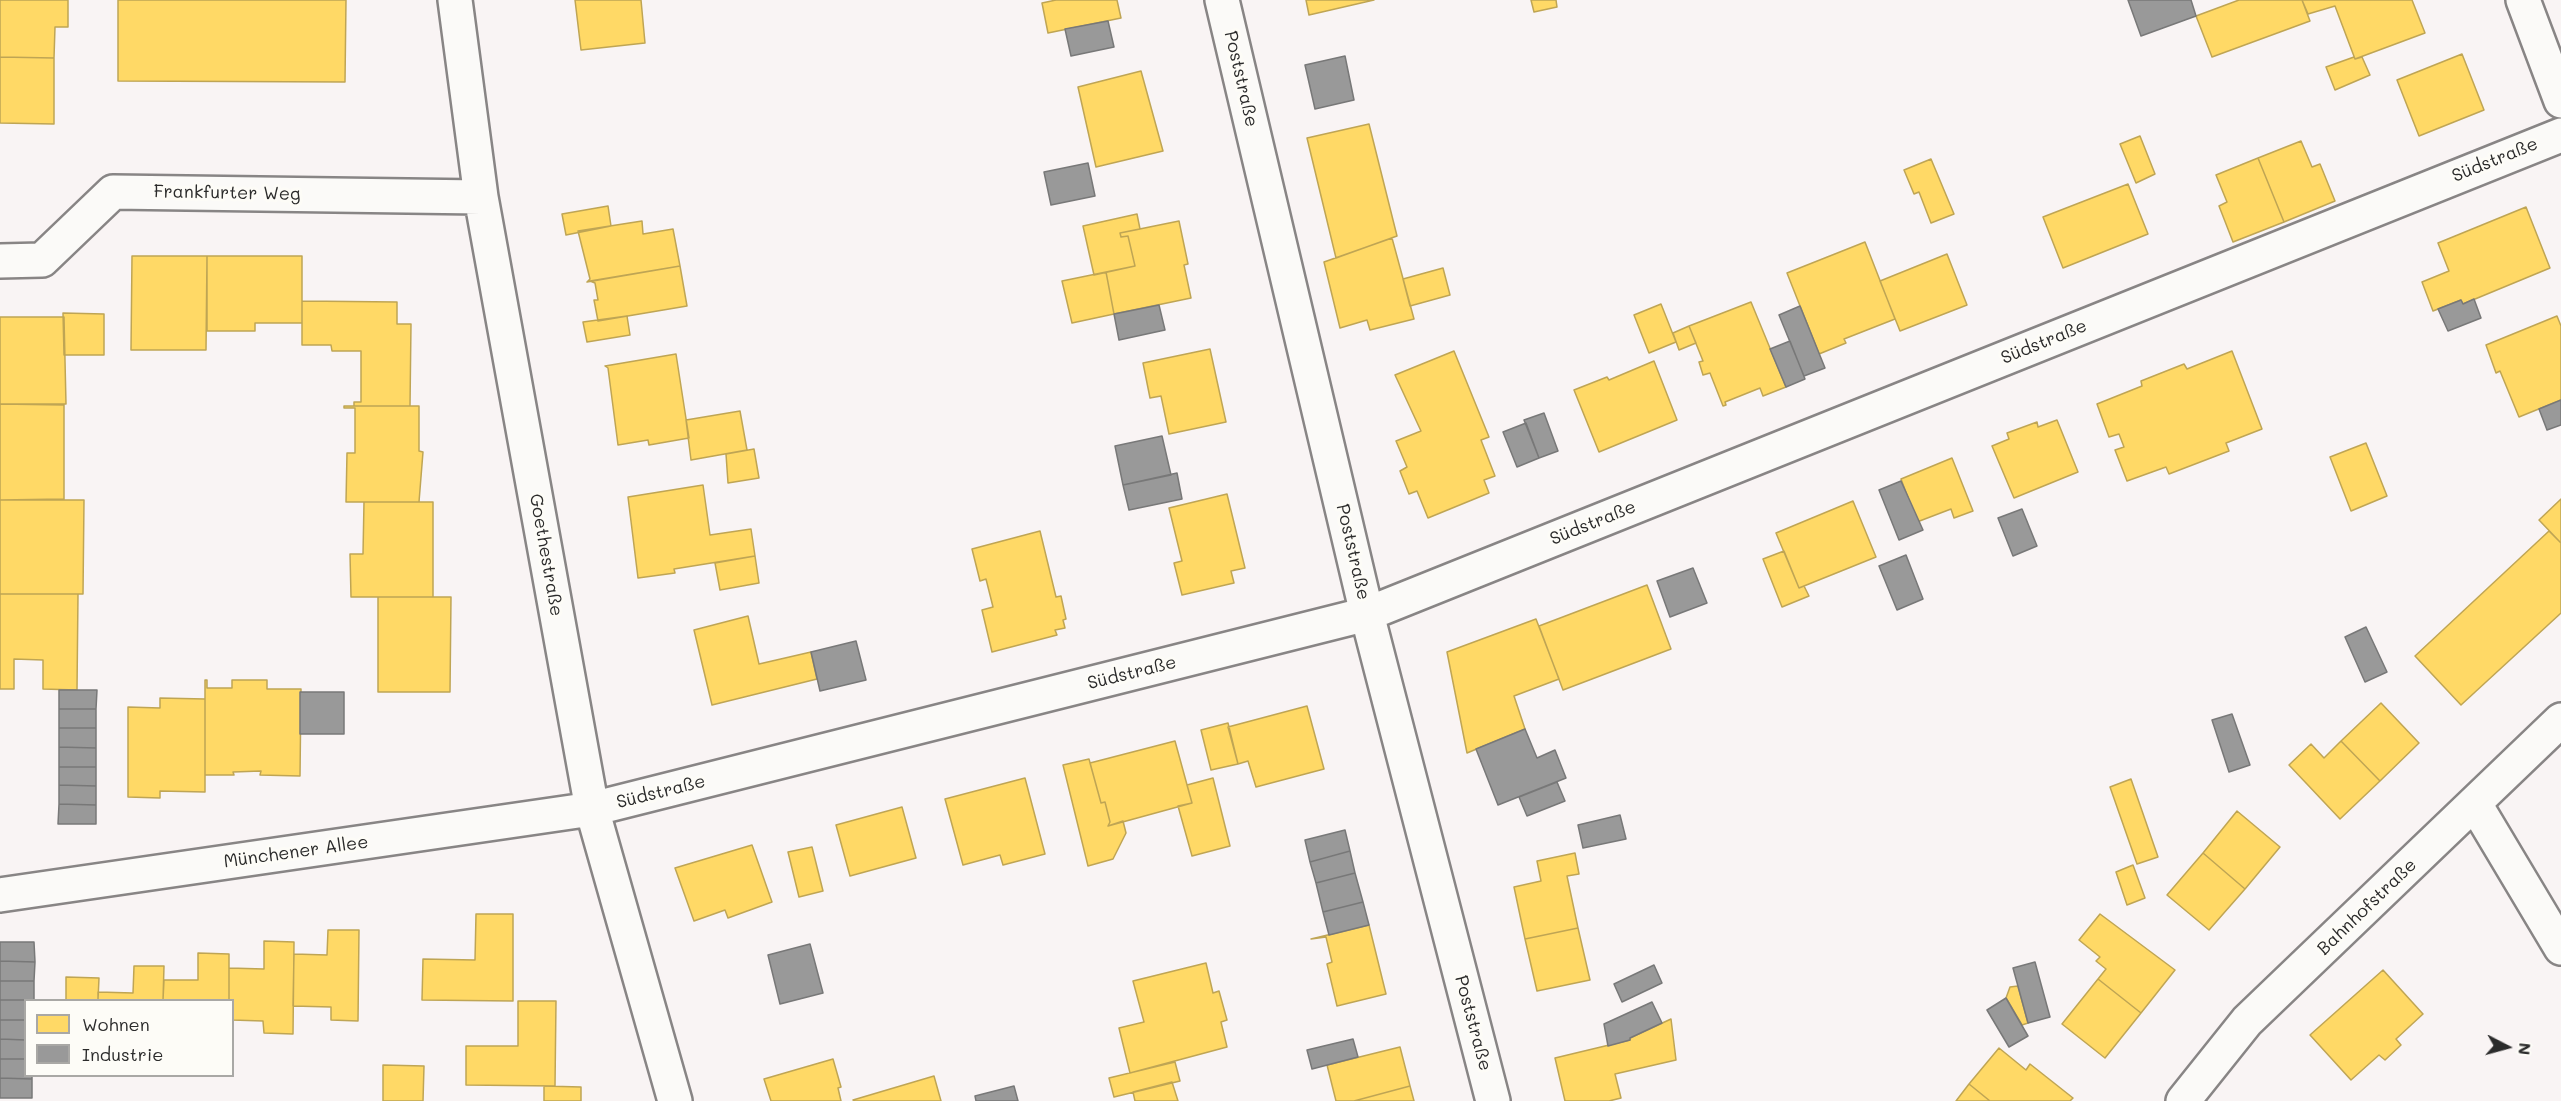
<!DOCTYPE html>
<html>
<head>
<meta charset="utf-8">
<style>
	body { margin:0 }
	#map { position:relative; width:2561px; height:1101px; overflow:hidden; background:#f9f4f4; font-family:Mali,sans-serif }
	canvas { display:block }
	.legend { position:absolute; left:24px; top:999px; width:210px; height:78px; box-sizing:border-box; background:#fdfcf7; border:2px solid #a9a8a5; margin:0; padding:8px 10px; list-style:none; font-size:18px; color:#2b2b2b }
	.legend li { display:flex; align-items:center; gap:12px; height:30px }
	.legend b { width:30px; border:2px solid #a9a8a5 }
	.north { position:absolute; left:2477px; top:1017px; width:60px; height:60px; -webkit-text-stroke:4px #fdfcf7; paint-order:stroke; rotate:96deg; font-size:16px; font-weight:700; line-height:24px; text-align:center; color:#2b2b2b }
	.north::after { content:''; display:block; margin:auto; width:21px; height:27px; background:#2b2b2b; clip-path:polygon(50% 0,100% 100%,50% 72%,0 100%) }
</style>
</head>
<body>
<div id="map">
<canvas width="2561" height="1101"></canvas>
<ul class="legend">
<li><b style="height:16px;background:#ffd966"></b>Wohnen</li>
<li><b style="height:16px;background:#999"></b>Industrie</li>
</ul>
<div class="north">N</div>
</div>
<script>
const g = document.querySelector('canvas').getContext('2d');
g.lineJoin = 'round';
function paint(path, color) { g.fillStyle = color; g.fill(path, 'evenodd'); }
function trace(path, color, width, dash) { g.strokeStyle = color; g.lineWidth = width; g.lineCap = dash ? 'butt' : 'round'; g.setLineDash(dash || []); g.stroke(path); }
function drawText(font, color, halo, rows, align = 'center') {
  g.font = font + ' Mali,sans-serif'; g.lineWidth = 6; g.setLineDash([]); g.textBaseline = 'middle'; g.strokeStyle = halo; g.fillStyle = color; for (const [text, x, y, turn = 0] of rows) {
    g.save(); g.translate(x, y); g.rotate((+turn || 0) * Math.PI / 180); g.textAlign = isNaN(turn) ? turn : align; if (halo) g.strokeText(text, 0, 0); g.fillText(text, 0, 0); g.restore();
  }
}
const homes = new Path2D(`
	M0,0h68v27h-13l-1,31 -54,-1z
	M118,0h228l-1,82 -227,-1z
	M575,0h66l4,43 -64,7z
	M1056,0h61l4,18 -73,15 -6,-30z
	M1306,0h68l-65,15z
	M1531,0h25l1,7 -23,5z
	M2239,0h63l8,21 -98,36 -16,-41z
	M2302,0h110l13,33 -70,26 -20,-53 -27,8z
	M2462,54l22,56 -65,26 -22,-56z
	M0,57l54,1v66l-54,-1z
	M2354,57l1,2 7,-2 8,18 -35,15 -9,-23z
	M1141,71l22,80 -67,16 -18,-80z
	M1369,124l28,112 -61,22 -29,-120z
	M2140,136l15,38 -19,9 -16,-39z
	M2301,141l11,26 8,-3 15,37 -51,21 -26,-64z
	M2258,158l26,64 -51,20 -14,-36 8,-4 -11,-27z
	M1931,159l23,55 -23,9 -12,-31 -5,2 -10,-24z
	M2128,184l20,50 -85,34 -20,-51z
	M608,206l3,20 -45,9 -4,-21z
	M2526,207l24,61 -87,36 -2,-4 -28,11 -11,-29 27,-11 -11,-28z
	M1137,214l3,15 -20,4 1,4 7,-1 7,30 -41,9 -11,-49z
	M642,221l1,13 30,-5 7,37 -93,16 3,-3 -12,-48z
	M1179,221l9,43 -4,1 7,33 -77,16 -8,-42 29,-6 -7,-30 -7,1 -1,-4z
	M1392,238l22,81 -44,11 -3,-10 -27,8 -16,-66z
	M1865,242l30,77 -51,20 2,4 -27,11 -32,-81z
	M1947,254l20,51 -67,26 -20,-50z
	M132,256h75l-1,94h-75z
	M207,256h95v67h-47v8h-48z
	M680,266l7,40 -89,15 -4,-21h4l-3,-17 -5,-2z
	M1443,268l7,27 -40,11 -7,-27z
	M1106,272l8,42 -42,9 -10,-42z
	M302,301l95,1v22h14l-1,82h-56v-4h7v-51h-29l-1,-6h-29z
	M1751,302l35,85 -23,9 -3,-8 -35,14 1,3 -3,1 -13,-33 -7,2 -4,-13 4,-1 -14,-35z
	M1661,304l15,38 -27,11 -15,-38z
	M63,313l41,1v41h-40z
	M627,316l3,19 -43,7 -4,-20z
	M2557,316l4,10v74l-42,17 -19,-46 -4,2 -10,-28z
	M0,317h64l2,87h-66z
	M1689,326l7,17 -17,7 -6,-17z
	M1210,349l16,73 -57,12 -8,-38 -11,2 -7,-35z
	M1454,351l35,86 -8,3 14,36 -11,4 5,13 -61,25 -11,-27 -8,3 -9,-23 7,-4 -11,-26 25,-10 -26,-56z
	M2232,351l30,78 -36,14 3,8 -60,23 -3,-7 -39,14 -12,-31 9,-3 -5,-13 -10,3 -12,-33 45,-18 -1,-5 43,-17 3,5z
	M676,354l13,84 -40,7 -1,-5 -30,5 -10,-77 -3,-2z
	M1654,361l23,59 -78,32 -25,-62 33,-13 2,3z
	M0,404l64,1v94l-64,1z
	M344,406h75v45l4,1 -4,50h-73l1,-49h8v-45h-11z
	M740,411l7,39 -56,10 -5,-40z
	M2057,420l21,52 -64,26 -22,-52 17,-7 -2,-6 30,-11 1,5z
	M2366,443l21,53 -36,15 -21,-54z
	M754,449l5,29 -31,5 -2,-29z
	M1952,458l21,53 -19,7 -3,-9 -34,13 -16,-43z
	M703,485l7,50 41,-6 4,27 -81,13 1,4 -37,5 -10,-81z
	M1227,494l18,74 -14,3 3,12 -52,12 -8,-32 8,-2 -13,-53z
	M2561,499v44l-22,-23z
	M0,500h84l-1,94h-83z
	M1853,501l23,56 -77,31 -23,-55z
	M364,502h69v95h-82l-1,-43h13z
	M1040,531l16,66 5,-1 5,23 -3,1 2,8 -10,2 2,5 -65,17 -10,-42 11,-3 -7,-28 -6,2 -8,-32z
	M2549,531l12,12v70l-100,92 -46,-49z
	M1784,551l15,37 5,-2 5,10 -27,11 -19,-48z
	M755,556l4,27 -39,7 -5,-27z
	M1647,585l24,64 -108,41 -24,-64z
	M0,594h78l-1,96 -34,-1v-29l-29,-1v30h-14z
	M378,597h73l-1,95h-72z
	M748,616l11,48 52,-12 6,27 -105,26 -18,-75z
	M1536,619l23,60 -45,17 11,33 -58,24 -20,-101z
	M205,680h2v8h25v-8h35v9h34l-1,87 -40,-1 1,-4 -28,1 1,3h-29z
	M160,698l45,1v93l-45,-1v7l-32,-1v-90l32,1z
	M2381,703l38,40 -39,38 -39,-40z
	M1307,706l17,63 -68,18 -8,-26 -10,3 -10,-37z
	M1228,723l10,41 -27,6 -10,-40z
	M1175,741l17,62 -84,23 2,-4 -5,-20 -4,1 -11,-40z
	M2341,741l39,40 -40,38 -51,-54 22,-21 13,14z
	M1089,759l12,44 4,-1 5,20 -2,4 15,-5 3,12 -13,26 -25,7 -25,-101z
	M1025,778l20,76 -42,11 -3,-10 -37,10 -18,-66z
	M1213,778l17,68 -38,10 -14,-50 14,-3 -5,-18z
	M2131,779l27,78 -21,7 -27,-77z
	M902,807l14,51 -66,18 -14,-51z
	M2237,811l43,36 -35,42 -42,-36z
	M752,845l20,57 -44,16 -3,-8 -31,11 -19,-53z
	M812,847l11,44 -24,6 -11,-45z
	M1575,853l4,21 -12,2 11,52 -53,11 -11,-52 27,-6 -4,-20z
	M2203,853l42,36 -36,41 -42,-35z
	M2133,865l12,33 -18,7 -11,-33z
	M476,914h37v87l-91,-1 1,-41 52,1z
	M2100,914l75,56 -34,43 -43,-34 8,-10 -10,-8 4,-4 -21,-17z
	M1369,925l17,69 -49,12 -10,-42 5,-2 -6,-25 -15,2z
	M1578,928l12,52 -53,11 -12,-52z
	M328,930h31l-1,91 -27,-1v-13l-38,-1 1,-52 33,1z
	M264,941l30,1 -1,92 -29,-1 -1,-12 -31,-1v-20h-3v-32l35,1z
	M198,953l31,1v46h-66l1,-20h34z
	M1206,963l7,30 6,-2 8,29 -6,2 6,25 -97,26 -11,-45 25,-6 -11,-41z
	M134,966h30l-1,34h-65v-8l35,1z
	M2383,970l40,44 -27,25 5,6 -16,15 -6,-5 -28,25 -41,-45z
	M66,977l33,1 -1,22h-32z
	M2098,979l43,34 -36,45 -43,-34z
	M2018,986l10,37 -6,2 -16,-27 4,-11z
	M518,1001h38l-1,85 -89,-1v-39h52z
	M1671,1019l5,41 -61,14 6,24 -12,3h-44l-10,-43 75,-18v-2z
	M1400,1047l10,39 -56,15h-18l-9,-36z
	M1999,1048l27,22 4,-6 43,34 -3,3h-80l-21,-17z
	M833,1059l8,28 -3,1 3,13h-70l-7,-22z
	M1175,1062l5,19 -66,16 -5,-19z
	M383,1065l41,1 -1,35h-40z
	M934,1076l7,25h-87l-1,-1z
	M1172,1082l6,19h-43l-2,-9z
	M1969,1084l21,17h-34z
	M544,1086l37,1v14h-37z
	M1410,1086l4,15h-60z`);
const industry = new Path2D(`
	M2128,0h63l5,16 -55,20z
	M1108,21l6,26 -43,9 -6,-27z
	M1345,56l9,44 -39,9 -10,-44z
	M1088,163l7,33 -44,9 -7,-33z
	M2474,299l7,19 -33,13 -10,-22 23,-9 2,4z
	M1159,305l6,25 -46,10 -5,-26z
	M1800,306l25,62 -21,8 -25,-61z
	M1790,341l15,38 -19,8 -16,-38z
	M2561,400v25l-14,5 -8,-21z
	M1544,413l14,38 -19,7 -15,-38z
	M1526,423l13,35 -22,9 -14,-35z
	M1162,436l9,39 -48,10 -8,-39z
	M1177,473l5,26 -53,11 -6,-25z
	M1901,481l22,49 -24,10 -20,-50z
	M2022,509l15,37 -24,10 -15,-38z
	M1906,555l17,44 -26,11 -18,-44z
	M1693,568l14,35 -37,14 -13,-36z
	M2366,627l21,45 -22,10 -20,-45z
	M856,641l10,39 -46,11 -9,-39z
	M59,690h38l-1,19h-37z
	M300,692h44v42h-44z
	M59,709h37v19h-37z
	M2232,714l18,51 -21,7 -17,-52z
	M59,728h37v20l-37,-1z
	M1525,729l12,29 18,-8 11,28 -68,27 -22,-56z
	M59,747l37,1v19h-37z
	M59,767h37v19l-37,-1z
	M1557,782l8,19 -38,15 -8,-19z
	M59,785l37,1v19l-37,-1z
	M59,804l37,1v19h-38z
	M1620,815l6,24 -43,9 -5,-23z
	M1345,830l5,21 -40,11 -5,-22z
	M1350,851l5,22 -39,10 -6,-21z
	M1355,873l8,29 -40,10 -7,-29z
	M1363,902l6,23 -40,10 -6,-23z
	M0,942h34l1,20 -35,-1z
	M810,944l13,49 -43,11 -12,-49z
	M0,961l35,1 -1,19h-34z
	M2035,962l15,55 -22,6 -15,-55z
	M1654,965l8,18 -40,19 -8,-18z
	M0,981h34v19h-34z
	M2006,998l22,38 -19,11 -22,-37z
	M0,1000h27l-1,20h-26z
	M1652,1002l10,21 -32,15v2l-22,6 -4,-22z
	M0,1020h26v20l-26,-1z
	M0,1039l26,1v19h-26z
	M1353,1039l5,18 -46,12 -5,-19z
	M0,1059h26v17h6v3l-32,-1z
	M0,1078l32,1v19h-32z
	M1014,1086l4,15h-42l-1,-5z`);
const minor = new Path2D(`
	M455,0l26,197 111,612 83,292
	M1222,0l145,614 126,487
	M0,261l42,-1 71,-68 368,5
	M2475,804l86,144
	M0,895l592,-86 775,-195 1194,-479`);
const secondary = new Path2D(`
	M2523,0l38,101
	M2183,1101l64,-80 314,-301`);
const streetNames = [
	["Poststraße",1241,79,77],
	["Südstraße",2495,160,-22],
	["Frankfurter Weg",227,193,1],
	["Südstraße",2044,342,-22],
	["Südstraße",1593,523,-22],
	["Poststraße",1353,552,77],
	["Goethestraße",546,555,80],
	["Südstraße",1132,673,-14],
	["Südstraße",661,792,-14],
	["Münchener Allee",296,852,-8],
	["Bahnhofstraße",2367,907,-44],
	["Poststraße",1473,1023,75]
];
paint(homes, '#ffd966');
trace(homes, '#bfa554', 1.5);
paint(industry, '#999');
trace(industry, '#787878', 1.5);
trace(minor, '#888585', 38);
trace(secondary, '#888585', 38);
trace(minor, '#fbfaf8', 33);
trace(secondary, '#fbfaf8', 33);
drawText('18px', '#2b2b2b', '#fdfcf7', streetNames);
</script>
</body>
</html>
